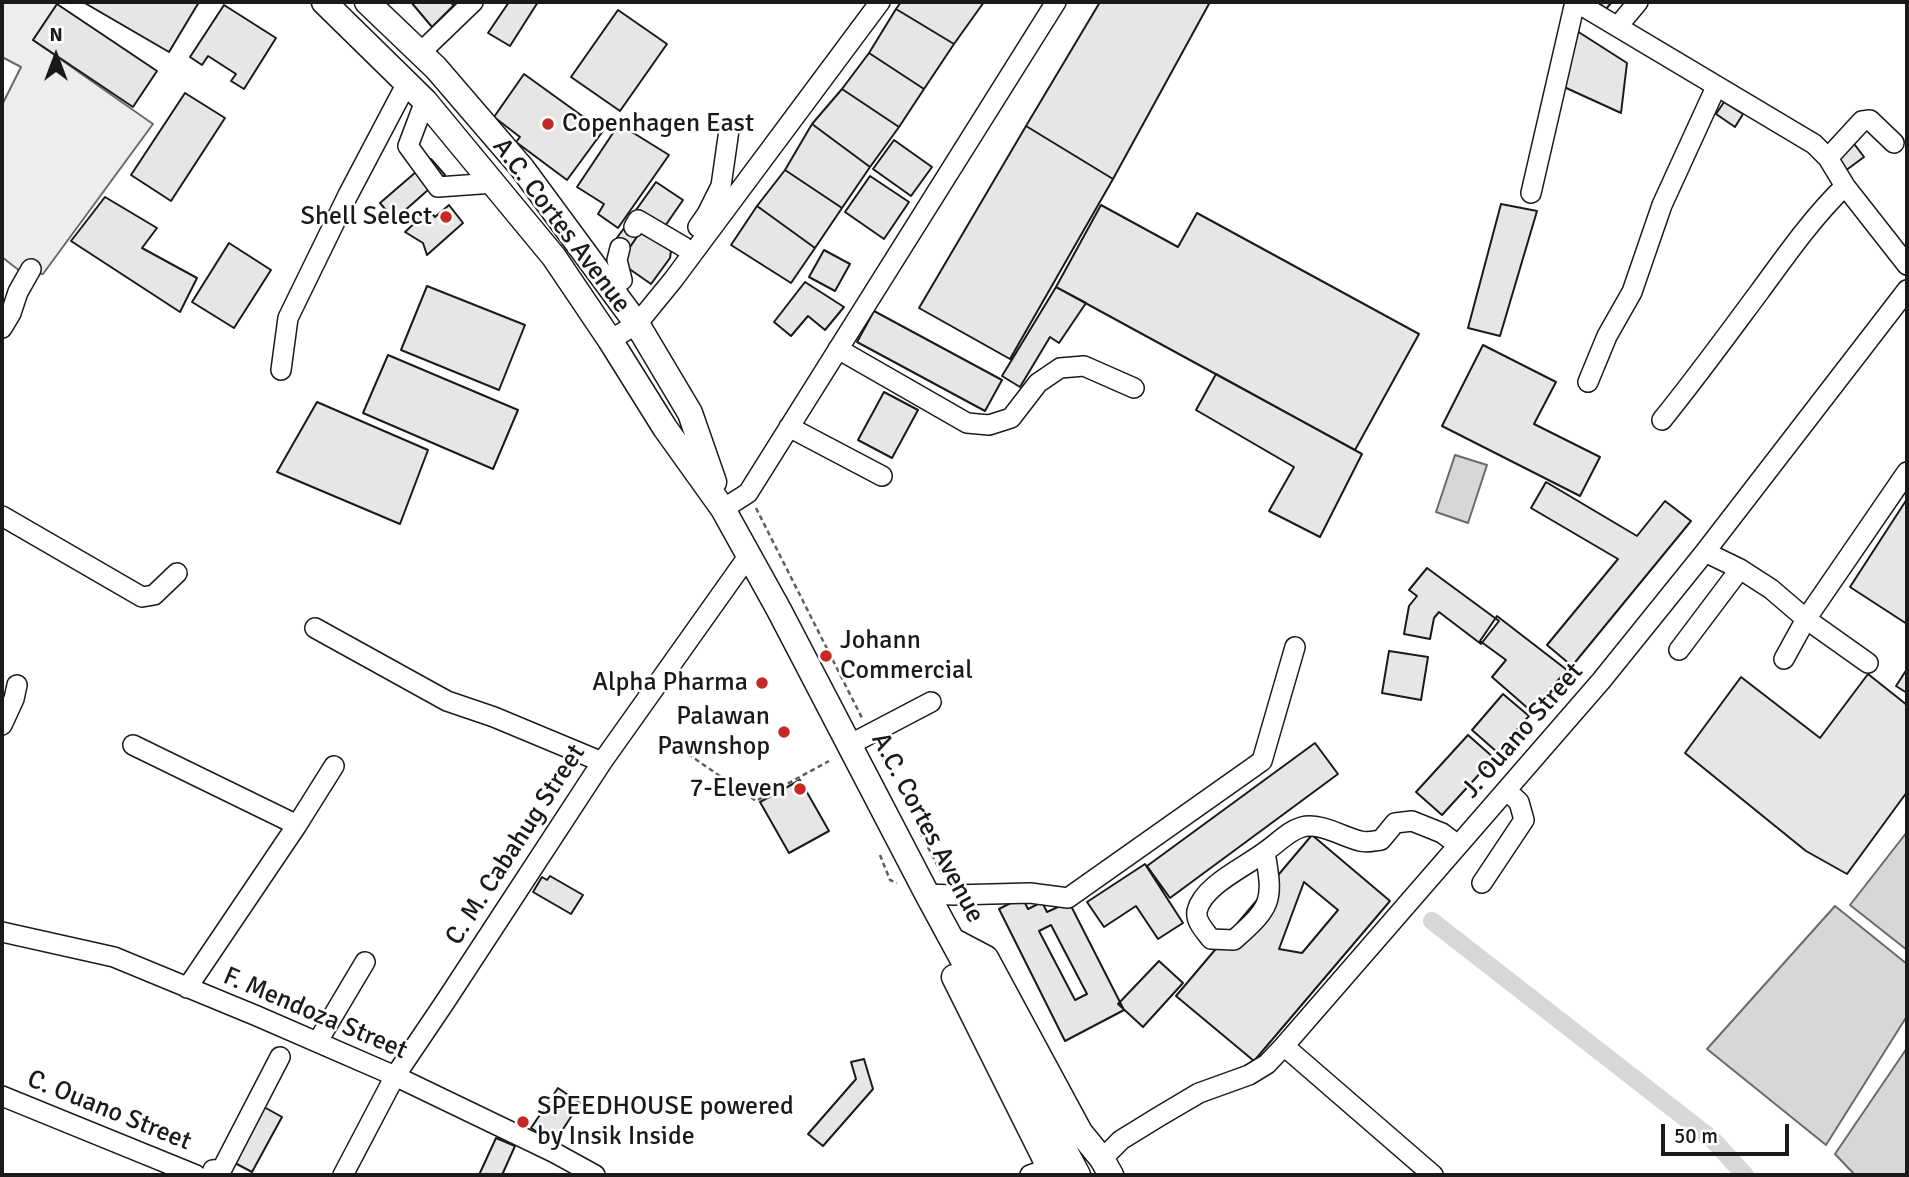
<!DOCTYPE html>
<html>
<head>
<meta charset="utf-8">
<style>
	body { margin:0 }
	#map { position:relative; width:1909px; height:1177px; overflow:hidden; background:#fff; font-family:Signika,sans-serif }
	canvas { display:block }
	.frame { position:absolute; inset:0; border:4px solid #1a1a1a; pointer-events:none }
	.north { position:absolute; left:21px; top:21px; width:70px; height:70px; -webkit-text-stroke:5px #fff; paint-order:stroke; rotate:0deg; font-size:19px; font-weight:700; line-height:28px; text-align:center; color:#1a1a1a }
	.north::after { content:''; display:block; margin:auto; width:24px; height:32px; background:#1a1a1a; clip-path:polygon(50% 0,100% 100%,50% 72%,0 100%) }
	.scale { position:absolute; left:1661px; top:1124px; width:128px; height:32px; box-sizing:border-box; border:4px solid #1a1a1a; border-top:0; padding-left:9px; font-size:21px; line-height:24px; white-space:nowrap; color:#1a1a1a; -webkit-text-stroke:5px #fff; paint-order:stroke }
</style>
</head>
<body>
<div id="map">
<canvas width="1909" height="1177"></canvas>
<div class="frame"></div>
<div class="north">N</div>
<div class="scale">50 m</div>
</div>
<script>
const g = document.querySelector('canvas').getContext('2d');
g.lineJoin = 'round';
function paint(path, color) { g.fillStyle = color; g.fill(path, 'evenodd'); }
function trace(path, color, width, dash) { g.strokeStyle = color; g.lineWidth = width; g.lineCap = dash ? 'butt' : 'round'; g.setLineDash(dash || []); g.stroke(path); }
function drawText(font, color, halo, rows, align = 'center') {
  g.font = font + ' Signika,sans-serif'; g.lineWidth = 5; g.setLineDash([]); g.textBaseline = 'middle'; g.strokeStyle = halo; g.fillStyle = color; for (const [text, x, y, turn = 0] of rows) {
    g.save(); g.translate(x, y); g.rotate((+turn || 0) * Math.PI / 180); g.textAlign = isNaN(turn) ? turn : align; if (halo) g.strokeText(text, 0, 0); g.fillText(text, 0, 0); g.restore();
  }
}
const built = new Path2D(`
	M2,2h57l-26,38 120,84 -110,150 -22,-2 -19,-15v-152l19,-38 -19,-10z`);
const water = new Path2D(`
	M1455,455l32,10 -19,58 -32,-11z
	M1907,832v118l-57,-45z
	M1835,906l72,58v52l-81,129 -119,-96z
	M1907,1048v127h-52l-20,-21z`);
const canal = new Path2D(`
	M1432,921l280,218 33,36`);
const building = new Path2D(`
	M83,2h116l-30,50z
	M411,2h38l5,3 -22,22z
	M509,2h29l-28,44 -22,-13z
	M901,2h83l-30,42 -58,-35z
	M1100,2h110l-97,177 -87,-53z
	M1598,2h14l-6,7z
	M57,4l100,67 -24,36 -100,-67z
	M224,5l52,33 -32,51 -13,-8 5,-7 -28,-18 -6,9 -12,-8z
	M896,9l58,35 -30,45 -55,-36z
	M618,10l49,34 -47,67 -49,-34z
	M1577,31l50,32 -6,50 -57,-26z
	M869,53l55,36 -25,38 -57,-38z
	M524,74l79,57 -36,49 -51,-38 4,-5 -26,-20z
	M842,89l57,38 -29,40 -58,-43z
	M185,93l40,25 -54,83 -40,-26z
	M1724,102l19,12 -8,13 -19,-13z
	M619,124l50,31 -51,73 -20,-14 6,-10 -27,-17z
	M812,124l58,43 -28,41 -57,-38z
	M1026,126l87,53 -103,180 -91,-51z
	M894,140l38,27 -21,29 -38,-27z
	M1852,141l12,16 -19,14 -12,-16z
	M431,159l14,16 -51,45 -14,-17z
	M785,170l57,38 -27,40 -58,-42z
	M870,176l39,26 -25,37 -39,-27z
	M656,182l27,18 -20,29 -27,-19z
	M105,197l52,31 -15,20 55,30 -17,34 -109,-71z
	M1501,204l36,7 -37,125 -32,-8z
	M449,205l14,18 -36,32 -4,-12 -18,-11 24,-22 6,7z
	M1101,205l77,42 19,-34 222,121 -64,116 -299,-163z
	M757,206l58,42 -24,35 -60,-38z
	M628,223l13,8 -15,22 -13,-10z
	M643,228l23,17 5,6 -1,7 -19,26 -23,-16 -3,-14z
	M229,243l42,27 -37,58 -42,-26z
	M824,250l26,14 -15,27 -26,-14z
	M805,282l39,25 -19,23 -17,-14 -17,20 -17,-14z
	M427,286l98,39 -26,65 -98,-40z
	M1056,287l30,16 -27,40 -9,-6 -30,50 -18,-11z
	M874,311l128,69 -17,31 -128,-69z
	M1483,345l73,37 -22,42 66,33 -20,39 -138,-70z
	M388,355l130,55 -25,59 -130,-56z
	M1216,374l146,80 -42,83 -51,-26 25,-44 -98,-57z
	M884,392l34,18 -26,48 -34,-18z
	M317,402l111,48 -28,74 -123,-52z
	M1546,482l91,54 28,-35 26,20 -119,145 -25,-21 71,-86 -87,-51z
	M1907,499v125l-57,-37z
	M1427,568l72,53 -18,23 -42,-32 -5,6 -4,21 -26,-5 5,-28 8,-10 -8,-6z
	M1497,616l70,54 -36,41 -39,-34 14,-17 -26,-19z
	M1389,651l39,6 -7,43 -39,-7z
	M1907,669v24l-11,-7z
	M1868,674l39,31v87l-60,82 -41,-23 -121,-98 56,-76 79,61z
	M1503,694l26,22 -32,36 -25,-22z
	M1468,735l26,23 -52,57 -26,-23z
	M1315,743l23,31 -168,124 -23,-32z
	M800,780l29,51 -40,22 -29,-51z
	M1312,835l78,66 -136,160 -78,-65zM1304,882l34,28 -36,43 -23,-4z
	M1145,864l38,59 -25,16 -22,-33 -32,21 -17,-25z
	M550,876l33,19 -12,19 -38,-22 9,-15 5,3z
	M1022,897l6,12 14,-7 5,10 22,-10 55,108 -59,31 -66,-132zM1051,925l36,69 -12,6 -36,-69z
	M1159,961l24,22 -40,44 -25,-23z
	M864,1059l9,30 -50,57 -15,-12 48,-55 -5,-17z
	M558,1088l22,15 -26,40 -23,-15z
	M264,1107l18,10 -30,55 -19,-10z
	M496,1138l19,8 -13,29h-23z`);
const path = new Path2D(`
	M756,508l106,210
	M878,748l10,22
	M688,754l68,47 73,-40
	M920,832l22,42
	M880,855l10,25 7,3`);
const minor = new Path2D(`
	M1576,2l238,142 14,14 17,28 62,79
	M1618,26l20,-24
	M420,53l53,-51
	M425,101l-17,45 30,41 56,-4
	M1828,158l34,-37 8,-1 24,23
	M1531,193l44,-191
	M634,227l4,-7 46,27
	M698,227l9,-13 14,-28 8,-56
	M611,288l11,-8 -5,-20 3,-12
	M2,328l9,-15 7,-21 13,-23
	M610,340l27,-16 36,-44 207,-278
	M838,349l129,74 22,2 22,-7 27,-35 22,-15 24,-2 50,22
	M281,370l7,-52 60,-123 59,-112
	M1588,382l19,-46 25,-44 30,-87 54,-118
	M1662,420c34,-42 66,-86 98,-129 27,-37 53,-74 85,-105
	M789,427l93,49
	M723,509l25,-16 308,-491
	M2,516l140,81 12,-2 23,-22
	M1705,552l35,17 31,20 35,30 62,44
	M315,628l132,73 47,16 108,45
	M1679,650l61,-81
	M1784,659l22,-40 101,-147
	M2,725l12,-26 3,-14
	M133,745l164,80
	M849,745l82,-43
	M1265,853c9,49 6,54 -31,87l-23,-1c-6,-8 -16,-18 -14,-28 6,-26 50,-45 69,-60 12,-8 22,-20 36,-24 18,-5 41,10 58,14 7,2 14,0 21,-1l14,-17 17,-2 30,12 16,12
	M1482,883l42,-63 -5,-18 -12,-11
	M927,894l26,1 77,-2 38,5 194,-137 33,-114
	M2,932l112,25 143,59 138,60 160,77 40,22
	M187,988l110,-163 37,-59
	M318,1041l47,-79
	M1284,1046l149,129
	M2,1096l194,79
	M1102,1159l19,-19 39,-24 39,-23 50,-18 18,-11 17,-18 317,-365 104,-129 202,-262
	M211,1175l2,-5 9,-1 58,-112
	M343,1175l52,-99 50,-74 157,-240 147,-207
	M1030,1175l20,-7`);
const major = new Path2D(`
	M324,2l101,99 129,156 56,83 55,88 58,81 56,101 148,284 77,142 74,139
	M367,2l69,66 86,100 115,156 53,89 24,69
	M952,940l34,18 94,174 22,27 9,16
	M954,977l99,198`);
const markers = [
	[548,124,7,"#c62828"],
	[446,217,7,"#c62828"],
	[826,656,7,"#c62828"],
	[762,683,7,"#c62828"],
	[784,732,7,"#c62828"],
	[800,789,7,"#c62828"],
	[523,1122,7,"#c62828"]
];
const poiNames = [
	["Copenhagen East",562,124,"left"],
	["Shell Select",432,217],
	["Johann",840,641,"left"],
	["Commercial",840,671,"left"],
	["Alpha Pharma",748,683],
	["Palawan",770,717],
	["Pawnshop",770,747],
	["7-Eleven",786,789],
	["SPEEDHOUSE powered",537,1107,"left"],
	["by Insik Inside",537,1137,"left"]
];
const streetNames = [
	["A.C. Cortes Avenue",561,226,53],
	["J. Ouano Street",1523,731,-49],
	["A.C. Cortes Avenue",927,828,62],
	["C. M. Cabahug Street",516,845,-57],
	["F. Mendoza Street",315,1014,23],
	["C. Ouano Street",109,1111,22]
];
paint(built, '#ededed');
trace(built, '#6a6a6a', 2);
paint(water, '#d7d7d7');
trace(water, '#6a6a6a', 2);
trace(canal, '#d7d7d7', 18);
paint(building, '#e6e6e6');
trace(building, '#1a1a1a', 2);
trace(minor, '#1a1a1a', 22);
trace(major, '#1a1a1a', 27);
trace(path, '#5f5f5f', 2.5, [5, 3.5]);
trace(minor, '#fff', 19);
trace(major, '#fff', 24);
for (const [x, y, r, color] of markers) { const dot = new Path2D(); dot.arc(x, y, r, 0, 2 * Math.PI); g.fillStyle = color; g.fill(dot); trace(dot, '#fff', 2.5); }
drawText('26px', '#1a1a1a', '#fff', poiNames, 'right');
drawText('26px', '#1a1a1a', '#fff', streetNames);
</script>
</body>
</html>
